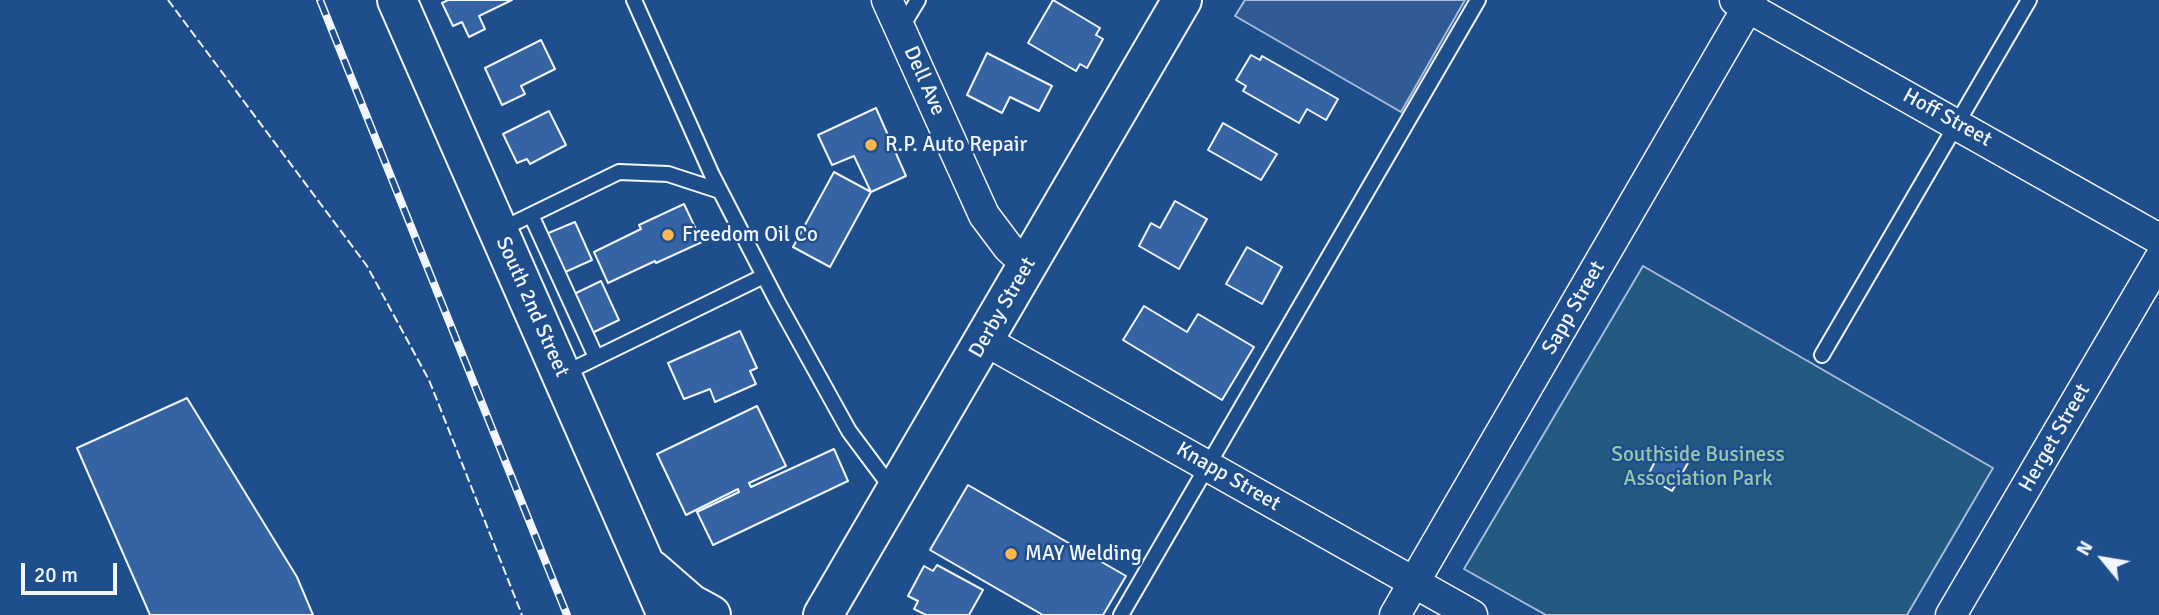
<!DOCTYPE html>
<html>
<head>
<meta charset="utf-8">
<style>
	body { margin:0 }
	#map { position:relative; width:2159px; height:615px; overflow:hidden; background:#1f4e8c; font-family:Signika,sans-serif }
	canvas { display:block }
	.north { position:absolute; left:2068px; top:524px; width:70px; height:70px; -webkit-text-stroke:5px #1f4e8c; paint-order:stroke; rotate:300deg; font-size:19px; font-weight:700; line-height:28px; text-align:center; color:#f2f6ff }
	.north::after { content:''; display:block; margin:auto; width:24px; height:32px; background:#f2f6ff; clip-path:polygon(50% 0,100% 100%,50% 72%,0 100%) }
	.scale { position:absolute; left:21px; top:563px; width:96px; height:32px; box-sizing:border-box; border:4px solid #f2f6ff; border-top:0; padding-left:9px; font-size:21px; line-height:24px; white-space:nowrap; color:#f2f6ff; -webkit-text-stroke:5px #1f4e8c; paint-order:stroke }
</style>
</head>
<body>
<div id="map">
<canvas width="2159" height="615"></canvas>
<div class="north">N</div>
<div class="scale">20 m</div>
</div>
<script>
const g = document.querySelector('canvas').getContext('2d');
g.lineJoin = 'round';
function paint(path, color) { g.fillStyle = color; g.fill(path, 'evenodd'); }
function trace(path, color, width, dash) { g.strokeStyle = color; g.lineWidth = width; g.lineCap = dash ? 'butt' : 'round'; g.setLineDash(dash || []); g.stroke(path); }
function drawText(font, color, halo, rows, align = 'center') {
  g.font = font + ' Signika,sans-serif'; g.lineWidth = 5; g.setLineDash([]); g.textBaseline = 'middle'; g.strokeStyle = halo; g.fillStyle = color; for (const [text, x, y, turn = 0] of rows) {
    g.save(); g.translate(x, y); g.rotate((+turn || 0) * Math.PI / 180); g.textAlign = isNaN(turn) ? turn : align; if (halo) g.strokeText(text, 0, 0); g.fillText(text, 0, 0); g.restore();
  }
}
const green = new Path2D(`
	M1643,266l350,202 -86,147h-361l-82,-46z`);
const parking = new Path2D(`
	M1245,0h220l-64,112 -166,-96z`);
const building = new Path2D(`
	M448,0h64l-33,16 6,13 -16,8 -7,-15 -9,4 -11,-23z
	M1053,0l47,28 -4,7 7,4 -16,29 -7,-4 -4,7 -48,-28z
	M541,40l14,29 -34,17 4,8 -23,11 -17,-37z
	M987,53l65,33 -13,25 -29,-14 -8,16 -35,-18z
	M1251,55l9,5 2,-4 76,43 -12,21 -19,-11 -8,14 -56,-32 3,-5 -10,-6z
	M876,108l30,68 -35,16 -17,-36 -22,9 -14,-30z
	M549,111l17,34 -36,19 -3,-5 -10,4 -14,-29z
	M1223,123l54,31 -16,26 -53,-30z
	M834,172l37,20 -41,75 -37,-20z
	M1175,201l32,18 -28,50 -40,-23 12,-23 9,5z
	M684,204l18,38 -46,21 -1,-2 -47,22 -14,-31 47,-23 -2,-4z
	M575,222l17,38 -29,13 -17,-39z
	M1247,247l35,20 -20,37 -36,-20z
	M601,281l18,39 -27,13 -18,-39z
	M1144,306l43,26 11,-18 56,33 -32,53 -99,-60z
	M740,331l17,37 -7,3 6,13 -41,18 -5,-13 -26,10 -16,-36z
	M187,398l110,179 16,38h-163l-73,-167z
	M757,406l29,60 -37,17 2,4 83,-38 14,32 -135,64 -16,-33 42,-20 -1,-3 -52,26 -29,-61z
	M1662,448l26,15 -16,28 -25,-14z
	M968,485l158,91 -23,39h-60l-113,-65z
	M937,565l46,25 -14,25h-43l-12,-6 4,-8 -10,-5 16,-30 9,5z`);
const lane = new Path2D(`
	M634,0l78,175 65,126 72,130 44,59
	M901,28l17,-28
	M531,215l65,142
	M500,230l119,-58 49,2 52,17
	M1822,355l207,-355
	M563,374l201,-98
	M1121,615l357,-615`);
const street = new Path2D(`
	M887,0l97,215 24,32 20,19
	M1735,0l424,239
	M984,340l488,275
	M1395,615l357,-615
	M1951,615l208,-355`);
const secondary = new Path2D(`
	M397,0l270,615
	M652,570l39,34 20,11
	M823,615l359,-615`);
const rail = new Path2D(`
	M320,0l247,615`);
const fence = new Path2D(`
	M168,0l199,266 62,114 93,235`);
const markers = [
	[871,145,7,"#ffb74d"],
	[668,235,7,"#ffb74d"],
	[1011,554,7,"#ffb74d"]
];
const streetNames = [
	["Dell Ave",924,81,66],
	["Hoff Street",1947,118,29],
	["South 2nd Street",532,307,66],
	["Derby Street",1003,308,-60],
	["Sapp Street",1574,308,-60],
	["Herget Street",2055,438,-60],
	["Knapp Street",1228,477,30]
];
const poiNames = [
	["R.P. Auto Repair",885,145],
	["Freedom Oil Co",682,235],
	["MAY Welding",1025,554]
];
const parkNames = [
	["Southside Business",1698,455],
	["Association Park",1698,479]
];
paint(green, '#245a82');
trace(green, '#a8bbd7', 2);
paint(parking, '#305b95');
trace(parking, '#a8bbd7', 2);
paint(building, '#3563a3');
trace(building, '#f2f6ff', 2);
trace(lane, '#f2f6ff', 18);
trace(street, '#f2f6ff', 33);
trace(secondary, '#f2f6ff', 42);
trace(lane, '#1f4e8c', 14);
trace(street, '#1f4e8c', 30);
trace(secondary, '#1f4e8c', 38);
trace(rail, '#f2f6ff', 8);
trace(rail, '#1f4e8c', 5, [16]);
trace(fence, '#f2f6ff', 2, [9, 3.5]);
for (const [x, y, r, color] of markers) { const dot = new Path2D(); dot.arc(x, y, r, 0, 2 * Math.PI); g.fillStyle = color; g.fill(dot); trace(dot, '#1f4e8c', 2.5); }
drawText('21px', '#f2f6ff', '#1f4e8c', streetNames);
drawText('21px', '#f2f6ff', '#1f4e8c', poiNames, 'left');
drawText('21px', '#97c8a6', '#1f4e8c', parkNames);
</script>
</body>
</html>
